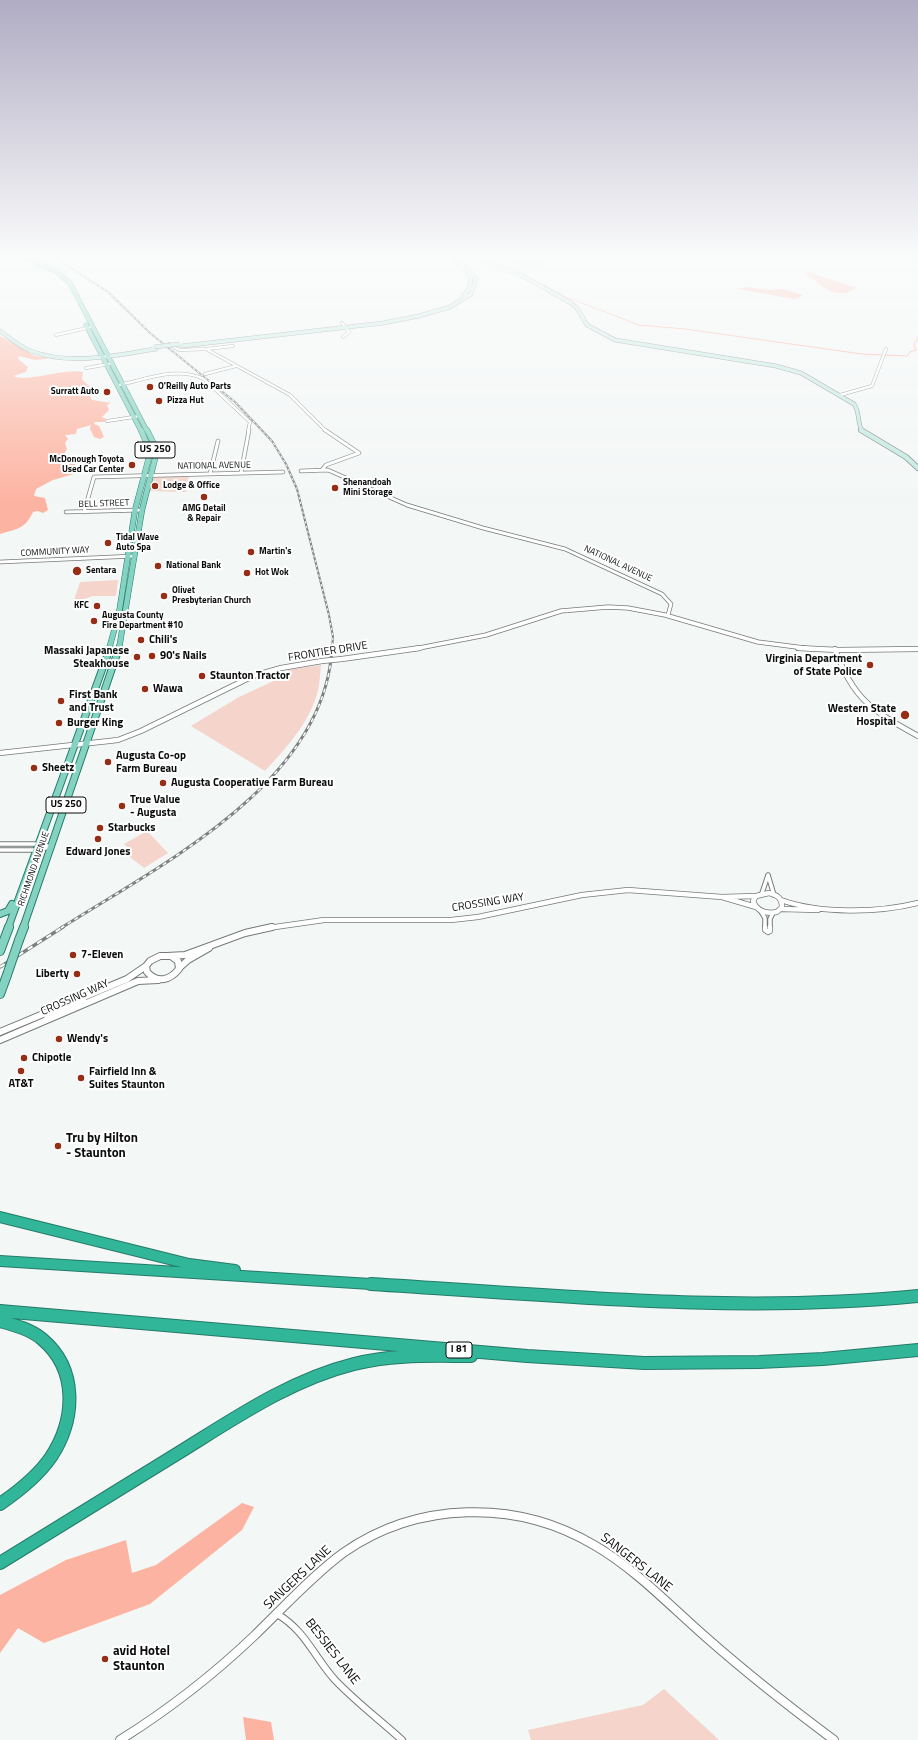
<!DOCTYPE html>
<html>
<head>
<meta charset="utf-8">
<style>
	body { margin:0 }
	canvas { display:block; background:#f3f7f6 }
</style>
</head>
<body>
<canvas width="918" height="1740"></canvas>
<script>
const g = document.querySelector('canvas').getContext('2d');
g.lineJoin = 'round';
function paint(path, color) { g.fillStyle = color; g.fill(path, 'evenodd'); }
function trace(path, color, width, dash) { g.strokeStyle = color; g.lineWidth = width; g.lineCap = dash ? 'butt' : 'round'; g.setLineDash(dash || []); g.stroke(path); }
function drawText(font, color, halo, rows, align = 'center') {
  g.font = font + ' "Titillium Web",sans-serif'; g.lineWidth = 4; g.setLineDash([]); g.textBaseline = 'middle'; g.strokeStyle = halo; g.fillStyle = color; for (const [text, x, y, turn = 0] of rows) {
    g.save(); g.translate(x, y); g.rotate((+turn || 0) * Math.PI / 180); g.textAlign = isNaN(turn) ? turn : align; if (halo) g.strokeText(text, 0, 0); g.fillText(text, 0, 0); g.restore();
  }
}
const green = new Path2D(`
	M512,259h21l14,5 -14,5 -25,-8z
	M189,475l-3,17 -37,-1 5,-15z
	M118,580l-2,16h-23l-20,7 7,-21z
	M321,665c-1,8 -1,17 -3,25 -7,31 -32,58 -53,81l-74,-45 48,-29 39,-18 2,2 9,-4 -1,-7z
	M147,831l21,22 -24,15 -18,-14 2,-6 -4,-4z
	M664,1689l55,51h-188l-3,-10 115,-25z`);
const forest = new Path2D(`
	M0,336l35,20 18,2 -18,2 -16,-4 -1,3 10,8 -2,5 -13,4c15,7 50,-8 70,-4l-1,7 11,11 -3,6 2,4 19,3 -4,2 2,5 -7,7 4,2 -2,3h-9l-1,2 5,2 5,11 -4,2 -6,-2 -4,-8 1,-4 -14,4 -1,5 -11,1 3,4 -3,4 2,6 -3,5 8,4 5,11h9l18,-6 1,2 -52,15 -17,9 -2,7 11,2 3,12 -5,3 -5,-2 -5,1c-8,17 -16,17 -33,22z
	M242,1503l12,4 -12,23 -92,74 -106,39 -26,-15 -18,25v-58l66,-35 60,-20 6,33 24,-8z
	M243,1717l28,5 3,18h-28z`);
const water = new Path2D(`
	M809,272l48,16c-4,1 -7,4 -12,5 -16,3 -29,-13 -41,-20z
	M746,287l23,3 14,-1 20,6 -4,3 -5,1 -56,-10z`);
const stream = new Path2D(`
	M490,259l28,13
	M523,274l43,23 73,28 46,4 177,25 45,2 3,-4 6,-2 -2,-5 4,-8`);
const minorFar4 = new Path2D(`
	M342,323l7,9 -6,5
	M56,335l35,-8
	M169,344l10,6 27,-1 84,46 36,36
	M206,349l27,-3
	M86,368l23,-4
	M205,374l31,-8
	M119,385c28,-6 58,-19 85,-6l46,43 -2,9
	M840,395l32,-9 14,-37
	M107,421l33,-5`);
const minorFar3 = new Path2D(`
	M322,470l4,-5 33,-12 -34,-23
	M301,471l27,-1 79,35 76,23 82,21 97,45 9,10 -3,11
	M241,473l8,-43
	M210,474l8,-33
	M66,512l76,-2
	M84,512l10,-35 189,-5
	M0,562l135,-6`);
const minorFar2 = new Path2D(`
	M0,844h38l14,3
	M0,850h36l14,-3
	M768,875l6,20
	M762,893l6,-18
	M760,910l5,8v10
	M770,928v-9l3,-6`);
const minorFar1 = new Path2D(`
	M765,927v3l3,2
	M768,932l2,-1v-4`);
const minor = new Path2D(`
	M277,1614c29,17 37,43 58,66 21,22 45,40 67,60`);
const tertiaryFar3 = new Path2D(`
	M414,649l72,-14 75,-24 47,-4 20,1 37,7 93,27 54,7`);
const tertiaryFar2 = new Path2D(`
	M798,648l40,2 80,-1
	M835,649c18,51 38,62 83,87
	M342,659l78,-11
	M0,753l118,-13 23,-9 112,-55 28,-8 41,-7
	M769,893c8,2 13,5 13,14l-5,5c-11,2 -20,0 -24,-11l3,-5z
	M722,897l34,10
	M781,900c39,14 97,13 137,3
	M781,909l37,1
	M268,928l56,-8h127l27,-3 104,-22 46,-5 94,7 34,-1`);
const tertiaryFar1 = new Path2D(`
	M160,956h11l7,5 1,8c-9,11 -21,15 -32,3l-1,-6 4,-5z
	M167,956l18,-1 60,-22 27,-6
	M179,968l9,-8 21,-12
	M47,1019l32,-16 6,-7
	M0,1032l127,-53 19,-13
	M0,1040l138,-59 20,-1`);
const tertiary = new Path2D(`
	M120,1740c48,-30 93,-65 134,-104 29,-28 57,-59 89,-83 74,-52 174,-54 251,-8 43,25 77,62 114,94 41,36 83,69 126,101`);
const secondaryFar1 = new Path2D(`
	M453,259l14,12 4,8 -2,10 -5,6
	M477,259l44,16 50,28 6,5 10,17 28,15 161,26 25,7 53,31c6,8 3,18 8,27
	M0,331c10,7 20,16 31,20 39,15 85,4 125,-2
	M182,346l201,-23 36,-7 31,-9 21,-13 5,-15 -17,-20`);
const secondary = new Path2D(`
	M861,430l45,27 12,11`);
const primaryFar3 = new Path2D(`
	M28,259l29,13 13,11 77,148
	M86,325l55,106`);
const primaryFar2 = new Path2D(`
	M109,649l10,-36 16,-103 14,-53v-8l-8,-19
	M119,649l23,-139 14,-55 -2,-11 -7,-14`);
const primaryFar1 = new Path2D(`
	M0,914l8,-3 4,-7
	M8,928l102,-280
	M23,928l96,-280`);
const primary = new Path2D(`
	M19,940l5,-13
	M0,951l9,-24
	M0,994l7,-19`);
const motorwayFar1 = new Path2D(`
	M0,1217l189,47 46,6
	M0,1261l387,24`);
const motorway = new Path2D(`
	M371,1284c182,11 365,30 547,12
	M0,1311l527,45 117,7 115,-1 64,-3 95,-9
	M0,1321c14,4 30,8 42,18 36,30 34,80 9,118 -13,19 -32,34 -51,47
	M0,1563c60,-37 120,-74 180,-111 55,-34 110,-72 174,-88 39,-10 78,-8 117,-8`);
const railFar2 = new Path2D(`
	M57,259l51,33 42,41 85,69 37,39 14,23 11,25 32,126 4,22 -1,12`);
const railFar1 = new Path2D(`
	M61,928c101,-64 264,-145 271,-280`);
const rail = new Path2D(`
	M0,967l63,-40`);
const tertiaryBridge = new Path2D(`
	M322,661l20,-2`);
const secondaryBridge = new Path2D(`
	M154,347l26,-3`);
const primaryBridge = new Path2D(`
	M7,975l12,-35`);
const markers = [
	[150,387,4,"#962d15"],
	[107,392,4,"#962d15"],
	[159,401,4,"#962d15"],
	[132,465,4,"#962d15"],
	[155,486,4,"#962d15"],
	[335,488,4,"#962d15"],
	[204,497,4,"#962d15"],
	[108,543,4,"#962d15"],
	[251,552,4,"#962d15"],
	[158,566,4,"#962d15"],
	[77,571,5,"#962d15"],
	[247,573,4,"#962d15"],
	[164,596,4,"#962d15"],
	[97,606,4,"#962d15"],
	[94,621,4,"#962d15"],
	[141,640,4,"#962d15"],
	[152,656,4,"#962d15"],
	[137,657,4,"#962d15"],
	[870,665,4,"#962d15"],
	[202,676,4,"#962d15"],
	[145,689,4,"#962d15"],
	[61,701,4,"#962d15"],
	[905,715,5,"#962d15"],
	[59,723,4,"#962d15"],
	[108,762,4,"#962d15"],
	[34,768,4,"#962d15"],
	[163,783,4,"#962d15"],
	[122,806,4,"#962d15"],
	[100,828,4,"#962d15"],
	[98,839,4,"#962d15"],
	[73,955,4,"#962d15"],
	[77,974,4,"#962d15"],
	[59,1039,4,"#962d15"],
	[24,1058,4,"#962d15"],
	[21,1071,4,"#962d15"],
	[81,1078,4,"#962d15"],
	[58,1146,4,"#962d15"],
	[105,1659,4,"#962d15"]
];
const farPoinames = [
	["O'Reilly Auto Parts",158,387],
	["Surratt Auto",99,392,"right"],
	["Pizza Hut",167,401],
	["McDonough Toyota",124,460,"right"],
	["Used Car Center",124,470,"right"],
	["Shenandoah",343,483],
	["Mini Storage",343,493],
	["Lodge & Office",163,486],
	["AMG Detail",204,509,"center"],
	["& Repair",204,519,"center"],
	["Tidal Wave",116,538],
	["Auto Spa",116,548],
	["Martin's",259,552],
	["National Bank",166,566],
	["Sentara",86,571],
	["Hot Wok",255,573],
	["Olivet",172,591],
	["Presbyterian Church",172,601],
	["KFC",89,606,"right"],
	["Augusta County",102,616],
	["Fire Department #10",102,626]
];
const farStreetnames = [
	["NATIONAL AVENUE",214,466,-1],
	["BELL STREET",104,504,-2],
	["COMMUNITY WAY",55,552,-3],
	["NATIONAL AVENUE",618,564,25],
	["RICHMOND AVENUE",34,869,-71]
];
const shields = [
	[155,450,40],
	[66,805,40],
	[459,1350,26]
];
const shieldNames = [
	["US 250",155,450],
	["US 250",66,805],
	["I 81",459,1350]
];
const poiNames = [
	["Chili's",149,640],
	["Massaki Japanese",129,651,"right"],
	["Steakhouse",129,664,"right"],
	["90's Nails",160,656],
	["Virginia Department",862,659,"right"],
	["of State Police",862,672,"right"],
	["Staunton Tractor",210,676],
	["Wawa",153,689],
	["First Bank",69,695],
	["and Trust",69,708],
	["Western State",896,709,"right"],
	["Hospital",896,722,"right"],
	["Burger King",67,723],
	["Augusta Co-op",116,756],
	["Farm Bureau",116,769],
	["Sheetz",42,768],
	["Augusta Cooperative Farm Bureau",171,783],
	["True Value",130,800],
	["- Augusta",130,813],
	["Starbucks",108,828],
	["Edward Jones",98,852,"center"],
	["7-Eleven",81,955],
	["Liberty",69,974,"right"],
	["Wendy's",67,1039],
	["Chipotle",32,1058],
	["Fairfield Inn &",89,1072],
	["Suites Staunton",89,1085],
	["AT&T",21,1084,"center"]
];
const streetNames = [
	["FRONTIER DRIVE",328,652,-9],
	["CROSSING WAY",488,903,-9],
	["CROSSING WAY",75,998,-24]
];
const nearPoinames = [
	["Tru by Hilton",66,1139],
	["- Staunton",66,1154],
	["avid Hotel",113,1652],
	["Staunton",113,1667]
];
const nearStreetnames = [
	["SANGERS LANE",636,1563,38],
	["SANGERS LANE",298,1578,-43],
	["BESSIES LANE",332,1652,52]
];
paint(green, '#f4d4cb');
paint(forest, '#fdb3a1');
paint(water, '#fca18b');
trace(stream, '#fca18b', 1);
trace(minorFar4, '#767a79', 3.5);
trace(minorFar3, '#767a79', 4.5);
trace(minorFar2, '#767a79', 5.5);
trace(minorFar1, '#767a79', 6);
trace(minor, '#767a79', 8);
trace(tertiaryFar3, '#767a79', 5);
trace(tertiaryFar2, '#767a79', 6);
trace(tertiaryFar1, '#767a79', 8);
trace(tertiary, '#767a79', 10);
trace(secondaryFar1, '#767a79', 4.5);
trace(secondary, '#767a79', 6);
trace(primaryFar3, '#247a68', 5);
trace(primaryFar2, '#247a68', 6);
trace(primaryFar1, '#247a68', 8);
trace(primary, '#247a68', 10);
trace(motorwayFar1, '#247a68', 12);
trace(motorway, '#247a68', 14);
trace(minorFar4, '#fff', 2.5);
trace(minorFar3, '#fff', 3);
trace(minorFar2, '#fff', 3.5);
trace(minorFar1, '#fff', 4.5);
trace(minor, '#fff', 6);
trace(tertiaryFar3, '#fff', 3.5);
trace(tertiaryFar2, '#fff', 4.5);
trace(tertiaryFar1, '#fff', 6);
trace(tertiary, '#fff', 8);
trace(secondaryFar1, '#c2e9e1', 3.5);
trace(secondary, '#c2e9e1', 4.5);
trace(primaryFar3, '#84d3c2', 4);
trace(primaryFar2, '#84d3c2', 5);
trace(primaryFar1, '#84d3c2', 6);
trace(primary, '#84d3c2', 8);
trace(motorwayFar1, '#32b69a', 10);
trace(motorway, '#32b69a', 12);
trace(railFar2, '#7e8180', 2);
trace(railFar1, '#7e8180', 3);
trace(rail, '#7e8180', 3.5);
trace(railFar2, '#fff', 1, [2.5]);
trace(railFar1, '#fff', 1.5, [4]);
trace(rail, '#fff', 2, [5.5]);
trace(tertiaryBridge, '#767a79', 6, []);
trace(secondaryBridge, '#767a79', 4.5, []);
trace(primaryBridge, '#247a68', 10, []);
trace(tertiaryBridge, '#fff', 4.5);
trace(secondaryBridge, '#c2e9e1', 3.5);
trace(primaryBridge, '#84d3c2', 8);
const sky = g.createLinearGradient(0, 0, 0, 503);
sky.addColorStop(0, '#b0acc3');
sky.addColorStop(0.51, '#fafbfb');
sky.addColorStop(1, '#fafbfb00');
g.fillStyle = sky;
g.fillRect(0, 0, 918, 503);
for (const [x, y, r, color] of markers) { const dot = new Path2D(); dot.arc(x, y, r, 0, 2 * Math.PI); g.fillStyle = color; g.fill(dot); trace(dot, '#fff', 1.5); }
drawText('bold 9px', '#0a0c0b', '#fff', farPoinames, 'left');
drawText('9px', '#0a0c0b', '#fff', farStreetnames);
for (const [x, y, w] of shields) { const box = new Path2D(); box.roundRect(x - w / 2, y - 8, w, 16, 3); g.fillStyle = '#fff'; g.fill(box); trace(box, '#0a0c0b', 1); }
drawText('bold 10px', '#0a0c0b', null, shieldNames);
drawText('bold 11px', '#0a0c0b', '#fff', poiNames, 'left');
drawText('11px', '#0a0c0b', '#fff', streetNames);
drawText('bold 13px', '#0a0c0b', '#fff', nearPoinames, 'left');
drawText('13px', '#0a0c0b', '#fff', nearStreetnames);
</script>
</body>
</html>
